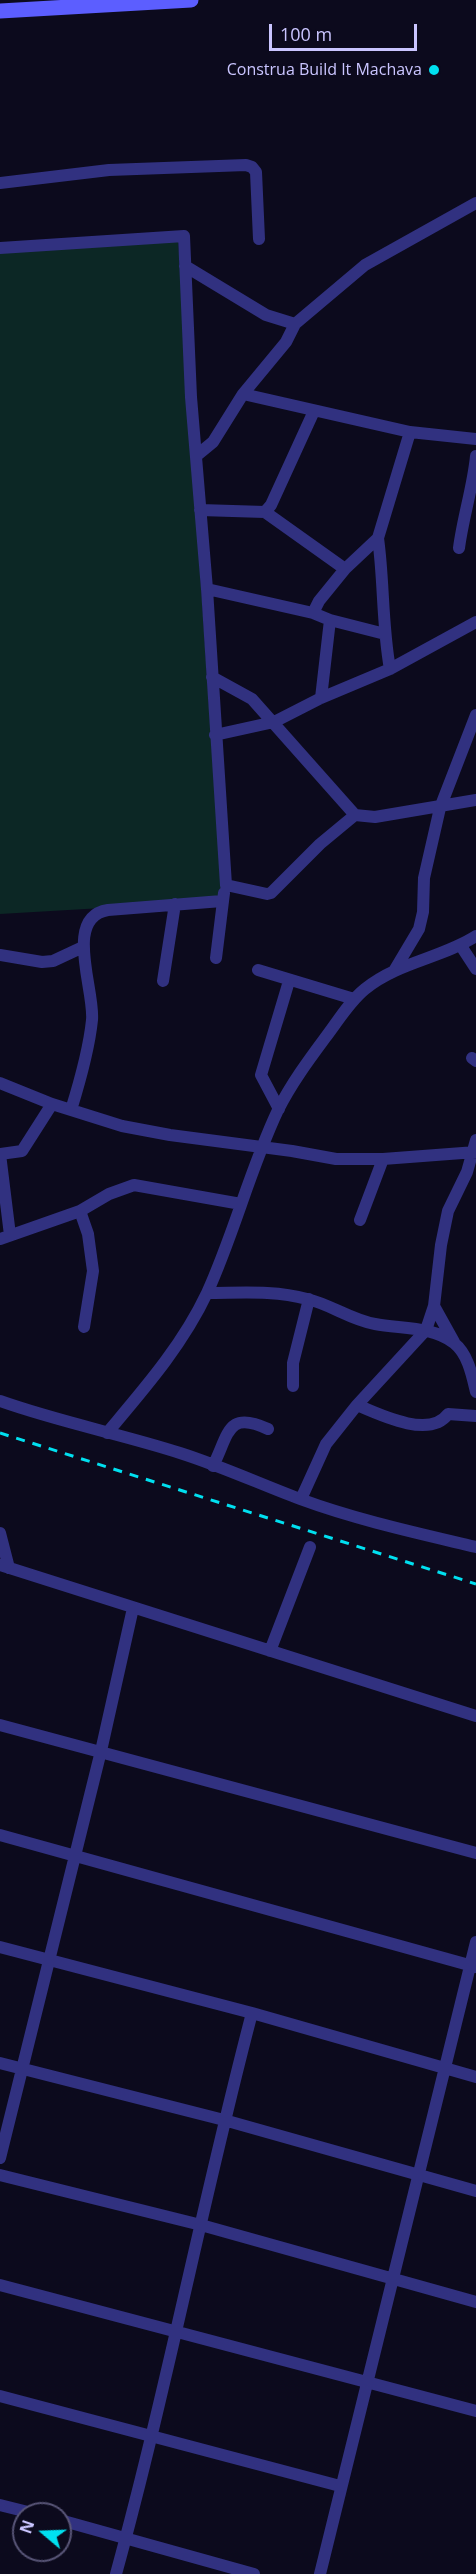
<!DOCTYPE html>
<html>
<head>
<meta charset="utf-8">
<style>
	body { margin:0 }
	#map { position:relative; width:476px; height:2574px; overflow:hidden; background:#0c0a1d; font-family:"Open Sans",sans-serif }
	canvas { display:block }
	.north { position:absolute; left:12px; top:2502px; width:60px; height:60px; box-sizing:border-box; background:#0c0a1d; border:2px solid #585577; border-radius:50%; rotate:289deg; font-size:16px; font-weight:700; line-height:24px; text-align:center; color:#cac5ff }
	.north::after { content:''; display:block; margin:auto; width:21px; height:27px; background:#00e0f0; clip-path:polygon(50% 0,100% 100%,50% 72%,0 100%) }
	.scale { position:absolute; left:269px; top:24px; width:148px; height:27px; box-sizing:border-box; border:3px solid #cac5ff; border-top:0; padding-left:8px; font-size:18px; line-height:21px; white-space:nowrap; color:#cac5ff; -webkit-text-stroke:4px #0c0a1d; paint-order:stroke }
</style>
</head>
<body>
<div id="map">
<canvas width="476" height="2574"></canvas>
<div class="north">N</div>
<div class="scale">100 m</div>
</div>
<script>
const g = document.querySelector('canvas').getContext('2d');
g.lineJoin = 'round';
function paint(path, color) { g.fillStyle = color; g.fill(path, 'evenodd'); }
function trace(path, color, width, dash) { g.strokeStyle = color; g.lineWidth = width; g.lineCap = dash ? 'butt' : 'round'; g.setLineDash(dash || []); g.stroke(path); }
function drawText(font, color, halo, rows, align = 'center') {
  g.font = font + ' "Open Sans",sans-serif'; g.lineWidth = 4.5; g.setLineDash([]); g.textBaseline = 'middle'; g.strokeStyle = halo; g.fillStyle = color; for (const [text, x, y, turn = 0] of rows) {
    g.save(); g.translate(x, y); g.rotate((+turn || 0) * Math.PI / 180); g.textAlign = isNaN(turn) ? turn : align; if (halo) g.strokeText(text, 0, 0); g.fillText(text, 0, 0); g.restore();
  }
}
const green = new Path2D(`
	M178,239l44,662 -222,13v-662z`);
const street = new Path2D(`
	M0,183l109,-13 137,-5 6,2 4,5 3,67
	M0,248l184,-12 7,161 16,192 19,296 41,9 4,-1 49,-49 35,-29 20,2 101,-17
	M185,266l81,49 29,9 70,-59 111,-62
	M243,394l43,-52 9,-18
	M196,456l17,-14 30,-48 167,38 66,7
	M200,510l65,2 80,57
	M265,512l6,-7 43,-94
	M378,538c6,43 4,87 12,131
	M459,548c4,-31 14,-61 17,-92
	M207,589l106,24
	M330,620l55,14
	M212,677l40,22 103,116
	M321,698l9,-78 -17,-7 6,-12 26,-32 33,-31 32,-106
	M215,735l59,-13 47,-24 69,-29 86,-47
	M461,946l15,23
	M0,955l42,7 11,-1 30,-14
	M216,958l8,-65
	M258,970l96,29
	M394,971l25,-42 4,-17 1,-34 16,-70 36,-93
	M163,981l12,-77
	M472,1058l4,3
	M0,1083l52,21 70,22 48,9 122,16 44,8h47l93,-7
	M279,1109l-18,-34 28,-94
	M71,1110c9,-29 18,-60 21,-90 3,-30 -29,-103 16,-110l114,-9
	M0,1154l10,81
	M0,1154l22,-3 30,-47
	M80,1211l8,23 5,37 -9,56
	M360,1220l23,-61
	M0,1239l80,-28 29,-17 25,-9 107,19
	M207,1293c34,0 67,-3 100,6 23,5 44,21 68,25 26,5 57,2 79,19 14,11 18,32 22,49
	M434,1306l20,36
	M293,1386v-23l16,-64
	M0,1401c59,21 121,33 180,52 41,13 80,31 120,46 57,21 117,34 176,48
	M357,1405c23,10 73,34 91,9l28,2
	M107,1433c37,-44 75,-87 100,-140 27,-59 43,-124 71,-183 13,-26 30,-49 47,-72 13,-17 24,-36 40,-49 33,-27 77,-31 111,-53
	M213,1466c16,-32 14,-56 55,-37
	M301,1499l25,-55 31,-39 69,-75 8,-24 7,-61 7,-34 19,-39 9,-32
	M0,1533l9,35
	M0,1565l476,151
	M270,1651l40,-104
	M0,1725l476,128
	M0,1835l476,132
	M0,1947l252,66 224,64
	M0,2063l224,57 252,71
	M0,2158l101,-407 32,-143
	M0,2175l201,50 275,77
	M0,2285l476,126
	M0,2396l340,90
	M0,2505l36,9
	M60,2520l194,54
	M116,2574c51,-186 87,-375 136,-561
	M320,2574l156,-632`);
const secondary = new Path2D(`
	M0,11l191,-11`);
const rail = new Path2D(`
	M0,1433l476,151`);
const markers = [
	[434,70,6,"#00e0f0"]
];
const poiNames = [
	["Construa Build It Machava",422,70]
];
paint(green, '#0c2725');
trace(street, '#313180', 12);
trace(secondary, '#5c5eff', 15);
trace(rail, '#00e0f0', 3, [9, 8]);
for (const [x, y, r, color] of markers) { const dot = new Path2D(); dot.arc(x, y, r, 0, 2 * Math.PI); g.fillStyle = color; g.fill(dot); trace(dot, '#0c0a1d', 2); }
drawText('16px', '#cac5ff', '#0c0a1d', poiNames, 'right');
</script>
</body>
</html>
